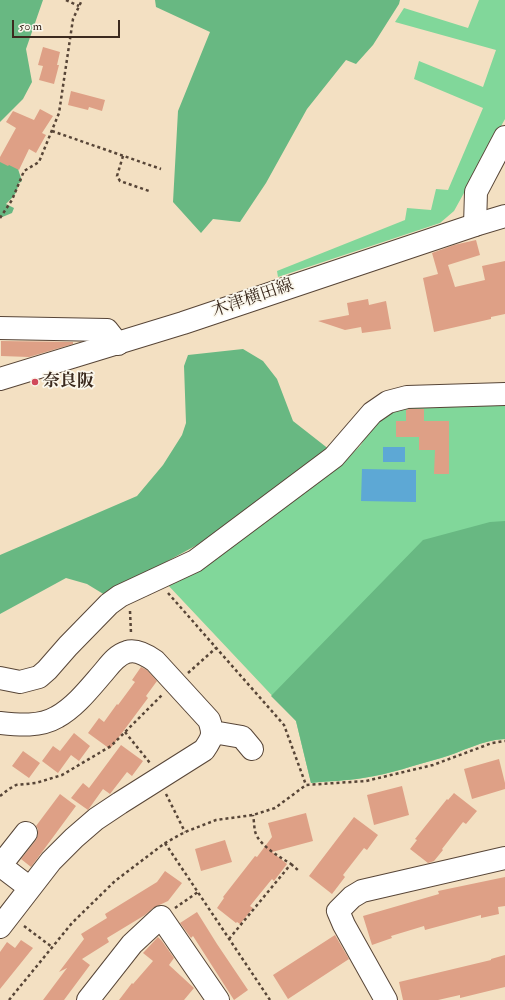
<!DOCTYPE html>
<html>
<head>
<meta charset="utf-8">
<style>
	body { margin:0 }
	#map { position:relative; width:505px; height:1000px; overflow:hidden; background:#f3e0c2; font-family:"IM FELL Double Pica",serif }
	canvas { display:block }
	.scale { position:absolute; left:12px; top:20px; width:108px; height:18px; box-sizing:border-box; border:2px solid #3b2a1e; border-top:0; padding-left:5px; font-size:12px; line-height:14px; white-space:nowrap; color:#3b2a1e; -webkit-text-stroke:3px #fbf7ec; paint-order:stroke }
</style>
</head>
<body>
<div id="map">
<canvas width="505" height="1000"></canvas>
<div class="scale">50 m</div>
</div>
<script>
const g = document.querySelector('canvas').getContext('2d');
g.lineJoin = 'round';
function paint(path, color) { g.fillStyle = color; g.fill(path, 'evenodd'); }
function trace(path, color, width, dash) { g.strokeStyle = color; g.lineWidth = width; g.lineCap = dash ? 'butt' : 'round'; g.setLineDash(dash || []); g.stroke(path); }
function drawText(font, color, halo, rows, align = 'center') {
  g.font = font + ' "IM FELL Double Pica","Noto Serif JP",serif'; g.lineWidth = 3.5; g.setLineDash([]); g.textBaseline = 'middle'; g.strokeStyle = halo; g.fillStyle = color; for (const [text, x, y, turn = 0] of rows) {
    g.save(); g.translate(x, y); g.rotate((+turn || 0) * Math.PI / 180); g.textAlign = isNaN(turn) ? turn : align; if (halo) g.strokeText(text, 0, 0); g.fillText(text, 0, 0); g.restore();
  }
}
const green = new Path2D(`
	M479,0h26v119l-51,92 -14,12 -162,54 -1,-6 128,-51 2,-12 24,2 5,-21 12,1 35,-82 -69,-29 5,-18 64,26 13,-37 -101,-28 9,-14 64,20z
	M505,401v338c-23,1 -43,13 -64,19 -26,7 -51,16 -78,20 -17,3 -35,3 -52,5l-15,-62 -130,-138 171,-115 23,-22 13,-20 21,-18z`);
const forest = new Path2D(`
	M0,0h43l-17,49 6,33 -9,17 -23,23z
	M155,0h245l-1,4 -26,41 -17,19 -10,-4 -39,49 -41,74 -26,39 -27,-3 -12,14 -28,-31 5,-91 32,-79 -54,-25z
	M0,158l17,8 5,15 -4,3c0,9 -6,14 -12,20l8,4 -2,5 -12,5z
	M243,349l20,12 14,18 16,42 37,29 -133,95 -92,50 -18,-11 -21,-6 -66,36v-59l137,-59 26,-31 19,-30 4,-12 -2,-57 4,-11z
	M505,521v218c-23,1 -43,13 -64,19 -26,7 -51,16 -78,20 -17,3 -35,3 -52,5l-15,-62 -25,-25 152,-156 67,-18z`);
const water = new Path2D(`
	M383,447h22v15h-22z
	M362,469l54,1v32l-55,-1z`);
const building = new Path2D(`
	M43,47l17,5 -3,13h2l-5,19 -15,-4 4,-14 -5,-1z
	M71,91l34,9 -3,11 -13,-4 -1,3 -20,-5z
	M40,109l13,7 -11,17 4,2 -10,18 -7,-4 -10,21 -10,-5 -1,1 -8,-4v-5l16,-29 -10,-6 7,-11 21,9z
	M476,240l4,15 -32,10 7,22 30,-7 -3,-14 23,-5v53l-14,3v2l-57,13 -11,-54 15,-4 -6,-21 22,-8z
	M368,299l1,6 17,-4 5,28 -29,4 -1,-6 -16,3 -27,-9 31,-6 -2,-12z
	M1,341l72,1v2l-44,13 -28,-1z
	M409,409h15v12h25v53h-15l1,-24h-16v-13h-23v-16h10v-11z
	M141,667l6,3 10,11 -11,15 2,2 -38,51 -22,-16 11,-15 5,4 13,-18 1,1 17,-23 -3,-2z
	M74,733l16,13 -11,15 -8,-6 -13,18 -16,-12 11,-15 7,5z
	M121,745l22,16 -11,15 -5,-4 -17,22 -7,-5 -15,21 -17,-12 12,-15 6,5z
	M23,751l17,12 -11,15 -17,-12z
	M499,759l6,24v6l-33,10 -8,-30z
	M402,786l7,29 -35,10 -7,-30z
	M454,793l23,18 -11,13 -3,-2 -21,27 1,1 -9,11 -6,2 -18,-14 7,-9 -2,-1 32,-40 1,1z
	M60,794l16,12 -45,61 -10,-8 15,-19 2,-6v-5l-2,-3z
	M306,813l7,28 -41,11 15,12 -13,17 -2,-2 -22,27 3,2 -13,16 -3,-2 -1,1 -19,-15 7,-10 -1,-1 32,-41 2,1 15,-20 -4,-14z
	M354,817l24,18 -11,15 -3,-2 -21,27 2,2 -13,17 -23,-18z
	M225,840l7,22 -31,9 -6,-22z
	M165,871l17,12 -14,18 -15,7 -8,7 -38,23 2,4 -27,17 8,6 -26,35h-21l24,-32 -8,4 25,-33 -3,-5 26,-16 -2,-4 52,-32z
	M505,877v29l-7,1 1,7 -18,4v-3l-56,15 -1,-4 -33,10 1,2 -20,7 -9,-29 76,-22 -1,-3z
	M197,912l20,32 31,46 -14,10 -41,-64 -2,2 -11,-15z
	M335,935l14,24 -61,40 -15,-24z
	M158,937l4,4 12,17 -5,7 25,23 -10,12h-65l13,-17 1,1 20,-23 -10,-8z
	M21,940l12,8 -33,41v-37l7,-10 8,6z
	M505,955v32l-45,11v-3l-22,5h-35l-4,-18 92,-22v-1z`);
const path = new Path2D(`
	M66,0l13,6
	M52,131l109,38
	M123,156l-6,20 3,5 29,10
	M0,218l12,-18 12,-29 15,-9 20,-49 14,-94 9,-19
	M168,593l116,132 22,60
	M130,611l1,22
	M188,673l28,-25
	M125,732l25,31
	M166,794l19,38
	M0,796l9,-7 7,-4 20,-2 26,-8 49,-29 52,-52
	M165,843l105,157
	M291,864l8,7
	M175,908l23,-16
	M24,926l28,21
	M229,939l62,-75c-11,-7 -33,-19 -36,-33 -1,-5 -1,-11 -2,-16
	M9,1000l63,-77 43,-42 50,-38 20,-11 31,-12 37,-5 22,-7 31,-23 60,-4 67,-16 59,-22 13,-2`);
const minor = new Path2D(`
	M475,225l1,-33 29,-55
	M0,328l107,2 11,14
	M0,678l20,4 19,-5 8,-7 21,-24 41,-42 11,-8 75,-35 139,-104 38,-44 16,-11 19,-5 98,-3
	M0,723c19,2 40,4 57,-6 18,-10 32,-28 45,-43 7,-8 14,-19 25,-22 9,-3 21,4 28,9l54,59c5,14 4,17 -5,30l-84,53 -24,16 -22,19 -23,23 -51,66
	M213,732l29,5 10,12
	M0,866l26,-33
	M1,866l29,22
	M88,1000l44,-56 29,-27 57,83
	M386,1000l-42,-75 -6,-14 14,-14 10,-6 143,-33`);
const major = new Path2D(`
	M0,379l183,-56 292,-98 30,-9`);
const markers = [
	[35,382,4,"#d1495b"]
];
const streetNames = [
	["木津横田線",253,299,-19]
];
const poiNames = [
	["奈良阪",43,382]
];
paint(green, '#81d79a');
paint(forest, '#68b882');
paint(water, '#5da8d5');
paint(building, '#dea086');
trace(minor, '#574537', 24);
trace(major, '#574537', 24);
trace(path, '#574537', 2.5, [3, 3]);
trace(minor, '#fff', 22);
trace(major, '#fff', 22);
for (const [x, y, r, color] of markers) { const dot = new Path2D(); dot.arc(x, y, r, 0, 2 * Math.PI); g.fillStyle = color; g.fill(dot); trace(dot, '#fbf7ec', 1.5); }
drawText('17px', '#3b2a1e', '#fbf7ec', streetNames);
drawText('bold 17px', '#3b2a1e', '#fbf7ec', poiNames, 'left');
</script>
</body>
</html>
